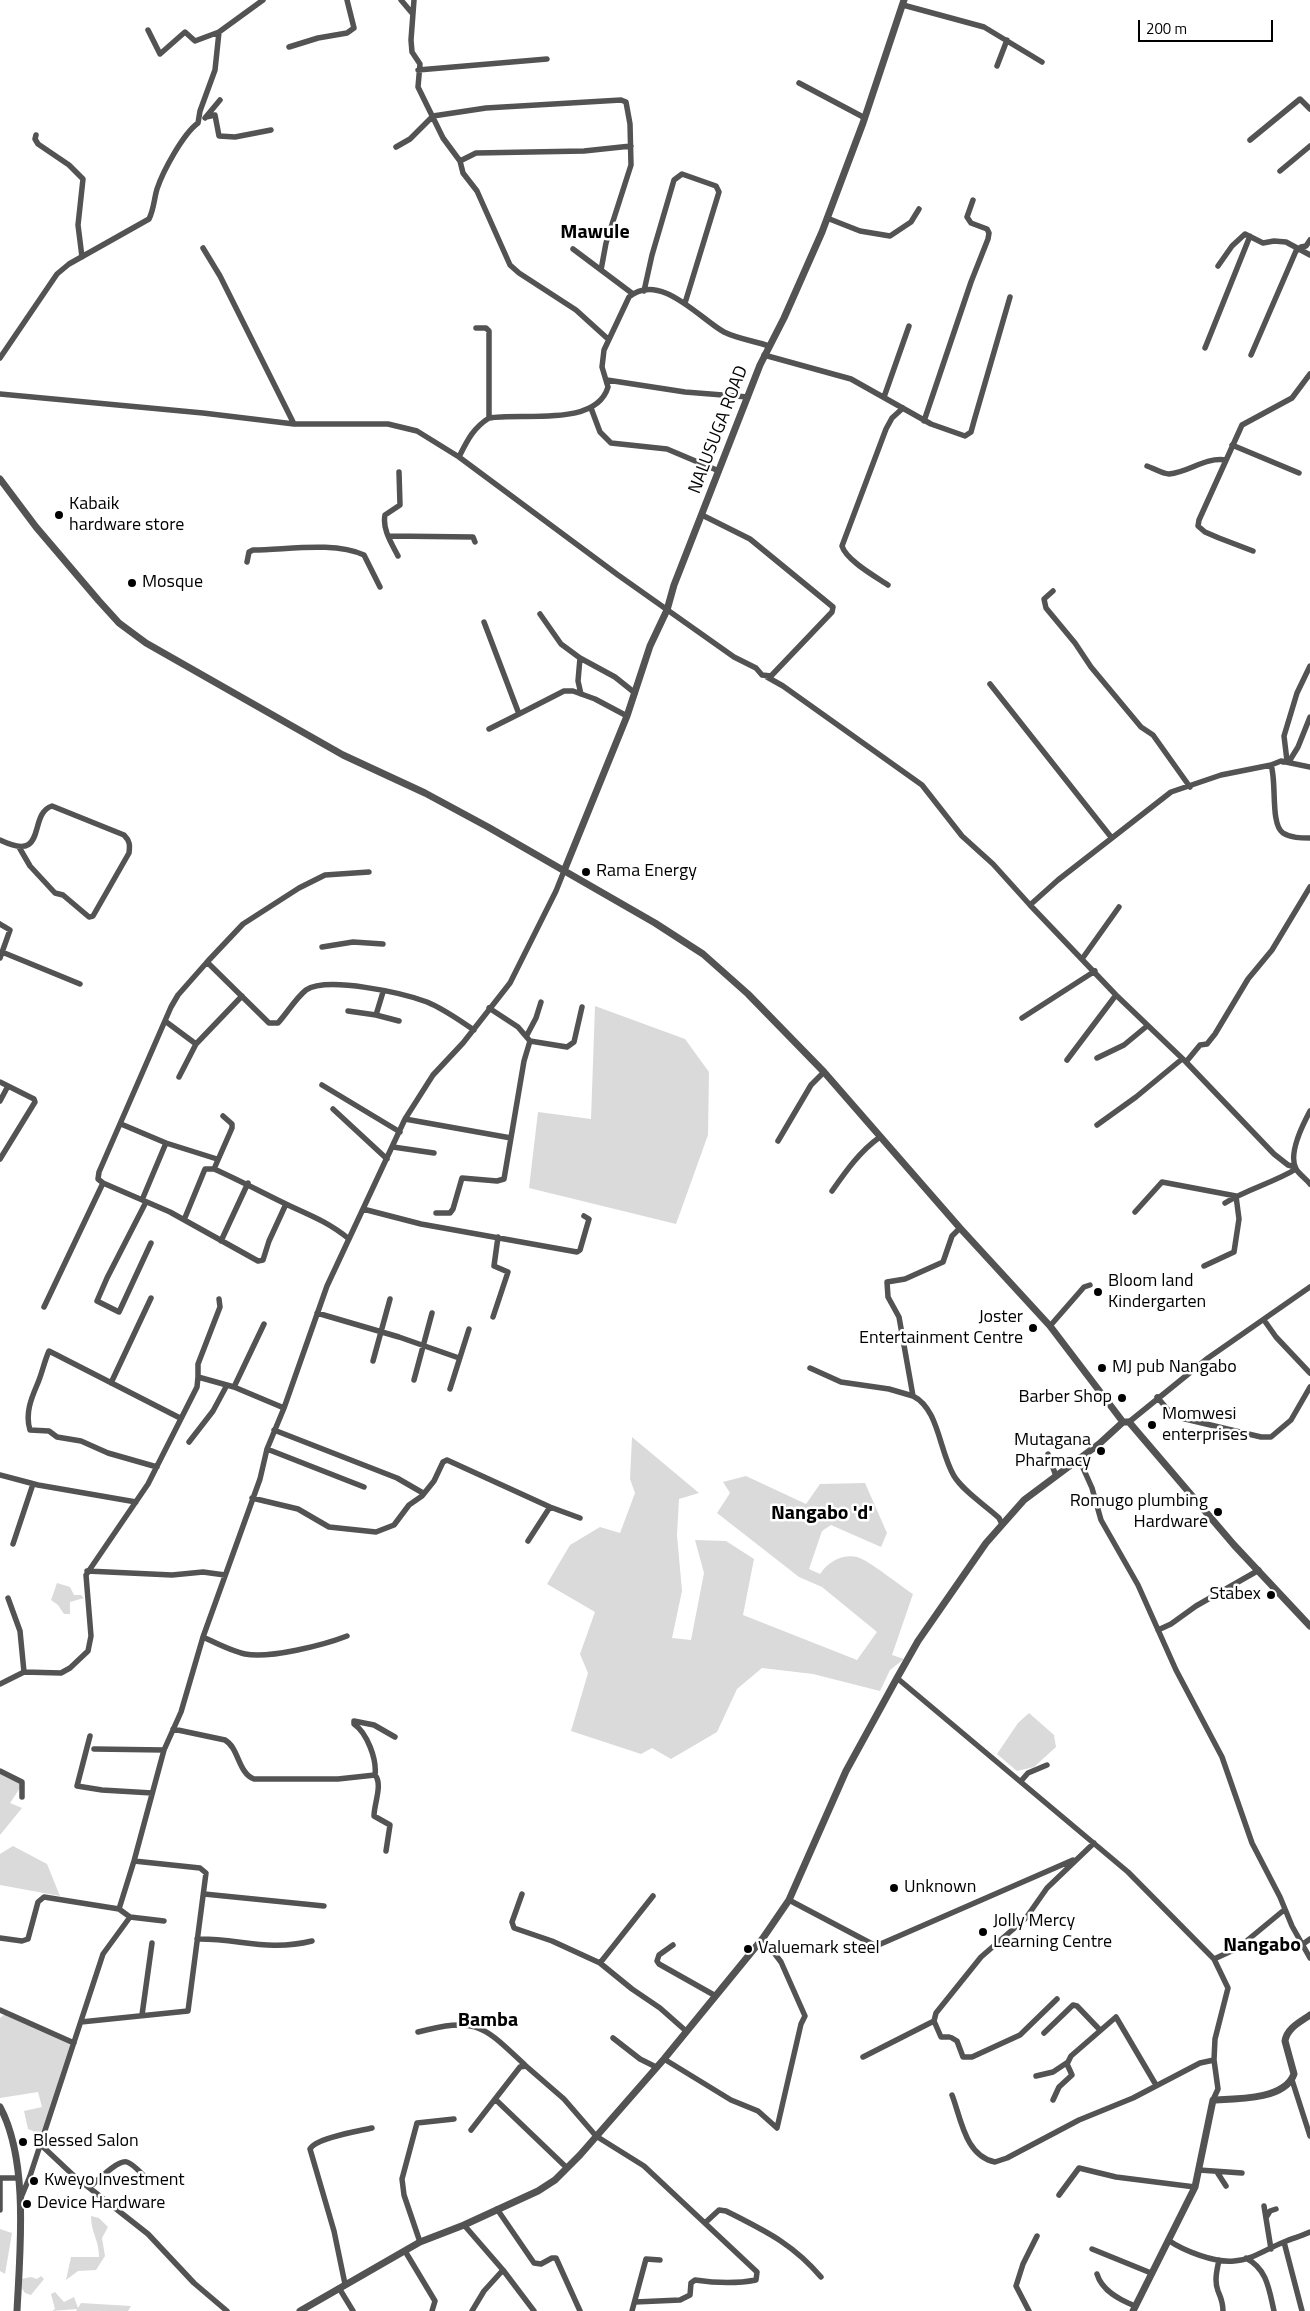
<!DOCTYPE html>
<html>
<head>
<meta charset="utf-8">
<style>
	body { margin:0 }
	#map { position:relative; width:1310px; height:2311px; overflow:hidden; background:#fff; font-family:"Titillium Web",sans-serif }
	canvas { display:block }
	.scale { position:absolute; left:1138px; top:20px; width:135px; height:22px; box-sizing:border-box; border:2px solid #000; border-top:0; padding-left:6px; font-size:15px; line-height:18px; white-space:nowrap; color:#000; -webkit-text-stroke:4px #fff; paint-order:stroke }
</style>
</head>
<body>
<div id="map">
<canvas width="1310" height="2311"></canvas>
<div class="scale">200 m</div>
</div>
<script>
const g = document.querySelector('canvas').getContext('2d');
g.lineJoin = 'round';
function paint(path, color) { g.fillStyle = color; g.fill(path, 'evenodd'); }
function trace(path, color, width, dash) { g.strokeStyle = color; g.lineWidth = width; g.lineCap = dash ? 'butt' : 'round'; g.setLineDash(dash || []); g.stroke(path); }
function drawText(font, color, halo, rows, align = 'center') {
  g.font = font + ' "Titillium Web",sans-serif'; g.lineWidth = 5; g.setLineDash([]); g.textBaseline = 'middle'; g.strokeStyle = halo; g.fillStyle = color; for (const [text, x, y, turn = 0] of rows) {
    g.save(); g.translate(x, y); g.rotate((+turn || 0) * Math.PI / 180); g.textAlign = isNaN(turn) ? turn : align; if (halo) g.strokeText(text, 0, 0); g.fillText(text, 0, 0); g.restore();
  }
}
const green = new Path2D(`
	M595,1006l90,33 24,33 -1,63 -32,89 -147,-36 9,-76 53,7z
	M632,1437l67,56 -20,6 -2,36 5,56 -10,47 19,2 13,-67 -9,-33 31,1 28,18 -11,56 114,45 20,-28 -55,-45 -23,-10 -82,-64 13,-20 -7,-11 23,-6 60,28 14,-20 45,-1 22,50 -6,14 -50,-22 -9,6 -13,38 11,5c8,-12 22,-20 37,-17 10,2 45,30 56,37l-21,61 12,4 -14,11 -10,21 -67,-17 -51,-6 -25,21 -20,43 -46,27 -19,-11 -11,6 -70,-23 17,-58 -8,-19 15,-42 -48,-28 23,-39 30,-18 20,6 15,-40 -5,-14z
	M57,1583l13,4 4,8h7l3,3 -14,4v12h-6l-6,-9 -7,-5z
	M1029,1713l25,22 2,12 -22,20 -17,4 -20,-17 21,-31z
	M0,1773l22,12 -12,18 12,5 -22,27z
	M13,1846l34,18 13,32 -60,-11v-31z
	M6,2013l68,32 -31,96 -10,-10 -5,-2 -4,-18 18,-4 -4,-15 -38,6v-80z
	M91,2216l8,2 9,9 -6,11 3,18 -9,14 -18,1 -12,9 5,-23h28c0,-17 -8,-24 -8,-41z
	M0,2229l12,4 -7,41 -5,-3z
	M41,2276l3,3 -13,16 -6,-2 -4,-6 1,1 -1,-9 10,-2 6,2z
	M55,2292l9,10 10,-5 4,11 3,-5 50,3 -3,5h-52l1,-2 -25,2 3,-2 -4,-15z`);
const minor = new Path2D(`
	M401,0l11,13
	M414,0l-3,40 1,12 8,12 -2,23 25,51 17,23 3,12 14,18 33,74 9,8 57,37 32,29
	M903,5l81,22 58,35
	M148,30l12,24 25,-22 10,9 24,-9
	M289,47l29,-9 29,-5 7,-5 -7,-28
	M997,66l10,-26
	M418,70l129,-11
	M799,83l66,35
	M206,117l9,-2 4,21 16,1 36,-7
	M205,118l15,-18
	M36,135l-1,4 3,5 31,21 14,14 -5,46 4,32
	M1250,140l50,-41 10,10
	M396,147l14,-8 23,-23 53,-8 135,-8 5,2 4,22 1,41 -25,78 -5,27
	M460,161l16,-8 108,-2 47,-5
	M1280,171l30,-25
	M827,218l33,13 30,5 21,-14 8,-13
	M203,248l17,28 74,148
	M573,249l60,45
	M1218,266l14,-20 13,-12 18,9 11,-2 12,1 24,13
	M644,291l8,-36 22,-75 8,-6 34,12 3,6 -34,111
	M476,328h10l3,3v87
	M1205,348l45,-112
	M764,355l87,24 80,45 34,12 6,-4 3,-11 36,-124
	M1251,355l45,-104 5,-4 5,-1 4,-6
	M0,358l57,-84 12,-10 80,-45c5,-10 5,-20 8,-30 6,-18 26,-55 41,-66l2,-12 15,-41 4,-38 44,-32
	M607,380l78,12 63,5
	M0,394l203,19 91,11h94l29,7 42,26 159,118 116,82 22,11 6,7 9,1 61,-64 1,-5 -83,-68 -48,-24
	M884,397l25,-71
	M591,408l9,24 11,11 56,6 52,22
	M924,421l47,-139 17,-43 1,-6 -2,-4 -16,-6 -4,-6 6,-17
	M1232,445l67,28
	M459,457c8,-16 14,-29 30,-39 32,-6 107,10 119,-31l-6,-20 2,-17 25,-53c31,-26 71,22 95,35 14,7 31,9 45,14
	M1147,466c6,2 16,8 22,8 21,-2 35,-17 57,-14
	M389,536l84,1 2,5
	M1253,551l-34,-13 -14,-6 -7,-6 1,-6 43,-95 50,-27 18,-24
	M398,556c-6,-12 -16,-27 -13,-41l15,-10 -1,-33
	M247,562l2,-10 4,-2c33,0 80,-9 111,5l16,32
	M888,585c-12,-8 -42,-25 -46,-39l44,-117 6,-11 11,-10
	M1053,591l-9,8 2,9 29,35 16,24 50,60 12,8 37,52
	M540,614l21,30 19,14 -2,23 3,13
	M484,622l35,92 45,-23h9l22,8 32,17
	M580,658l35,19 20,16
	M767,677l16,9 139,99 40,51 31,28 37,41
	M990,684l121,153
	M489,729l30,-15
	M1287,761l-3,-25 13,-43 13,-27
	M1283,762l7,-2 8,-13 12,-30
	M1271,765l10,-4 29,6
	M0,840c49,24 27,-26 52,-34l72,29c6,6 6,10 5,18l-36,63 -4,1 -26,-22 -8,-2 -25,-27 -11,-19
	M0,924l10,6 -10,28
	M322,947l31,-5 30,2
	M2,952l78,32
	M1082,959l37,-52
	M207,962l62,61h9c9,-10 18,-25 28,-33 21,-14 97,3 121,12 17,7 32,18 47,28
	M489,1008l29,19 12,14 37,6 7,-5 8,-35
	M348,1011l28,4 7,-23
	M376,1015l23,6
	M1022,1018l73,-47
	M165,1021l31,23
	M527,1035l9,-17 5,-16
	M1097,1058l27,-13 23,-19
	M1067,1060l49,-65
	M1186,1062l14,-17 7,-1 8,-10 33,-55 24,-29 38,-63
	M179,1077l17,-33 46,-48
	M0,1082l34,17 1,3 -35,57
	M322,1085l78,47
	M0,1101l8,-15
	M333,1109l54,50
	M1310,1111c-7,13 -22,43 -14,58 3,5 10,10 14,15
	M405,1119l106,19
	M121,1124l45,19 51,16
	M1097,1125l39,-28 46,-38
	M778,1141l33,-56 13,-13
	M393,1147l41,6
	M1295,1167l-7,-2 -14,-11 -88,-92 -70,-67 -86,-90 28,-25 113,-88 50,-17 50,-10c6,17 -1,59 12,68 8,5 18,5 27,5
	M214,1169c25,11 49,24 74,36 22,10 42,18 61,34
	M103,1183l67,29 88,49 5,-1 6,-19 17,-37
	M832,1191c14,-20 28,-40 48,-54
	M142,1200l24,-57
	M146,1202l-39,76 -10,23 22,11 32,-69
	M1225,1203c22,-14 48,-20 71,-34
	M363,1209l58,15 156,28 3,-2 9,-31 -5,-3
	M1135,1212l27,-30 74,14 3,23 -5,33 -30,14
	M436,1213h14l3,-4 9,-31 35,3 7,-2 20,-118 6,-20
	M184,1220l21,-51h9l18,-41v-4l-9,-8
	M960,1228l-8,8 -9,26 -38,17 -18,3 1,15 11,20 14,79c26,13 26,55 41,80 10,16 31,29 45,42l3,6
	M221,1241l27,-58
	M44,1307l59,-124 -5,-4 1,-7 72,-165 7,-12 30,-34 35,-37 56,-36 26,-13 44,-3
	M317,1313l82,24 60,21
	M493,1317l15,-45 -14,-6 4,-29
	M1264,1320l12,17 34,36
	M1050,1326l34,-39 6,-2
	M373,1361l17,-62
	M810,1368l31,14 48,7 24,7
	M198,1377v-13l22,-57 -1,-8
	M414,1380l18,-67
	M111,1383l40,-85
	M234,1387l30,-63
	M450,1389l19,-60
	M1157,1397l12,14 12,7 80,19h10l20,-17 19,-33
	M1129,1422l79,-64 102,-71
	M274,1430l123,48 26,15
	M189,1442l24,-31 14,-26
	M267,1449l97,38
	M1048,1454l8,22
	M1079,1459l13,29 9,32 37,65 38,85 46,87 30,86 28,54 12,29 18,32
	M157,1467l-49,-14 -27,-12 -24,-4 -8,-6 -19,-1c-5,-16 1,-31 7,-45 5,-11 7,-23 12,-34l131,67
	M0,1475l38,10 98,17
	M252,1498l46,11 31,18 47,5 18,-7 15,-20 13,-9 12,-15 9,-19 4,-2 103,47 30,11
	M528,1541l22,-34
	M13,1544l20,-60
	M87,1571l85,4 31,-3 22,3
	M8,1598l12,33 4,41 37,1 9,-5 18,-17 3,-15 -5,-61 62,-91 49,-97 1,-10 36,10 50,21
	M1158,1630l13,-6 25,-18 63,-36
	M203,1637c13,6 28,14 42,17 24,5 79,-9 102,-18
	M897,1678l231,194 86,87 14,29 -13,51 -1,21 4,29 -5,11
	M0,1684l24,-12
	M173,1729l52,11c14,8 13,33 29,39h84l37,-4c2,-16 -8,-42 -21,-51v-3l20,4 21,12
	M90,1736l-13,50 25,4 50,3
	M94,1749l70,1
	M0,1771l22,11v15
	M375,1775c8,9 -1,29 -1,41l16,9 -4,26
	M1021,1781l7,-8 19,-8
	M204,1894l120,12
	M522,1894l-10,28 2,6 38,13 48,22 32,26 28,19 26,23
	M789,1900l87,46 197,-86
	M130,1917l34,4
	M0,1938l22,3 6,-2 10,-37 6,-5 75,12
	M197,1939c41,-1 70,13 115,2
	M1303,1944l7,-5
	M673,1945l-14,10 -2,6 2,3 55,31
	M1214,1959l24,-11 46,-38
	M600,1963l53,-67
	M0,2010l74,33
	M142,2015l10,-72
	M934,2021l7,16h8
	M81,2022l107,-11 18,-138 -6,-5 -66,-7
	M418,2032c60,-15 64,-7 107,33
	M1044,2033l29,-28 4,1 23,24
	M613,2038l27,21 16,8
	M952,2038l5,3 6,16h9l48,-22 37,-36
	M863,2057l71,-36 2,-8 45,-56 45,-39 21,-30 47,-45
	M664,2059l67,41 27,11 19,17 24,-104 4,-8 -24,-54 -18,-24
	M1036,2076l17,-4 15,-10
	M1292,2080l18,56
	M952,2095c9,23 13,61 43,67l12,-4 72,-38 54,-22 67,-35 14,-3
	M495,2099l72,69
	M1053,2100l6,-13 13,-12 -5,-11 4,-8 45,-39 40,68
	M471,2130l49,-63 6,-1 38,33 32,37 48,30 113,106 -1,8c-20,4 -41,3 -61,0l-4,3 -1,12 -10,5 -45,2
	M40,2144l33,31 75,59 46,49 33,28
	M1199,2170l43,3
	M1217,2172l9,14
	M0,2178h19
	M90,2187c7,-6 28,-28 37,-25 6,2 12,9 16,13
	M1059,2195l20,-27 37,9 79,10
	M20,2200l10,-24 73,-222 27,-37 -11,-8 15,-48 30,-111 17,-38 22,-75 57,-158 7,-30 17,-41 43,-122 78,-167 28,-44 30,-32 47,-60 46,-92 8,-20
	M1264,2206l7,43
	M497,2209l37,54 7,1 11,-6h4l24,53
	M0,2210v-32
	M1267,2216l3,-5 6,-2
	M706,2222l13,-12 7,1c39,20 66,32 95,66
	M464,2225l39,45 31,41
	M1168,2240c16,11 47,23 66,21 18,-1 34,-13 50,-19 9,-4 18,-6 26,-10
	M420,2242l-16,-47 -2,-16 15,-56 37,-4
	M1284,2242l18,69
	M1092,2249l59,24
	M405,2251l30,50 -3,10
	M1246,2258c21,11 23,31 28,53
	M1219,2260c-2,10 -5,21 -1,31 3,7 5,11 5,20
	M1097,2274c5,17 23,26 38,32
	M345,2284l-11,-53 -24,-82c5,-11 49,-18 62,-21
	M339,2288l14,23
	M472,2311l12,-20 19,-21
	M632,2311l14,-52 14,1
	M1029,2311l-13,-25 7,-22 14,-28`);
const tertiary = new Path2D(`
	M0,479l36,48 63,74 20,22 27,20 197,112 82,38 63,34 167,96 48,31 45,40 76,78 136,156 90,98 73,96h6l105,123 76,81
	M564,871l63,-155 23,-70 17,-36 7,-25 86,-220 24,-47 38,-86 41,-109 41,-123
	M0,2107c29,54 20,143 17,204
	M300,2311l120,-69 44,-17 74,-34 17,-11 25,-25 84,-96 99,-121 26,-38 57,-129 51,-93 21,-37 68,-98 38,-43 75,-56 24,-22
	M1133,2311l62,-124 18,-87c23,-1 72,0 81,-26l-9,-33c2,-13 15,-19 25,-26`);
const markers = [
	[59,515,5,"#000"],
	[132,583,5,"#000"],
	[586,872,5,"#000"],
	[1098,1292,5,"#000"],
	[1033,1328,5,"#000"],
	[1102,1368,5,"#000"],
	[1122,1398,5,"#000"],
	[1152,1425,5,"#000"],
	[1101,1451,5,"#000"],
	[1218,1512,5,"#000"],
	[1271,1595,5,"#000"],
	[894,1888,5,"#000"],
	[983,1932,5,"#000"],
	[748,1949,5,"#000"],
	[23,2142,5,"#000"],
	[34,2181,5,"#000"],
	[27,2204,5,"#000"]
];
const streetNames = [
	["NALUSUGA ROAD",719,430,-69]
];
const poiNames = [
	["Kabaik",69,505],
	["hardware store",69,526],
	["Mosque",142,583],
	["Rama Energy",596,872],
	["Bloom land",1108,1282],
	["Kindergarten",1108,1303],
	["Joster",1023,1318,"right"],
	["Entertainment Centre",1023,1339,"right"],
	["MJ pub Nangabo",1112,1368],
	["Barber Shop",1112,1398,"right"],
	["Momwesi",1162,1415],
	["enterprises",1162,1436],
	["Mutagana",1091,1441,"right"],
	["Pharmacy",1091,1462,"right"],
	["Romugo plumbing",1208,1502,"right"],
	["Hardware",1208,1523,"right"],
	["Stabex",1261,1595,"right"],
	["Unknown",904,1888],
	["Jolly Mercy",993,1922],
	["Learning Centre",993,1943],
	["Valuemark steel",758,1949],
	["Blessed Salon",33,2142],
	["Kweyo Investment",44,2181],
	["Device Hardware",37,2204]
];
const quarterNames = [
	["Mawule",595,233],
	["Nangabo 'd'",822,1514],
	["Nangabo",1262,1946],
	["Bamba",488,2021]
];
paint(green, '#dadada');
trace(minor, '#535353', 5.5);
trace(tertiary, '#535353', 7);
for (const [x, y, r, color] of markers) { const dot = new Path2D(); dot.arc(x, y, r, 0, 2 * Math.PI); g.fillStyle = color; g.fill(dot); trace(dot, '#fff', 2); }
drawText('18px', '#000', '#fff', streetNames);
drawText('18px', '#000', '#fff', poiNames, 'left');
drawText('bold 20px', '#000', '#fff', quarterNames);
</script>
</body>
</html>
